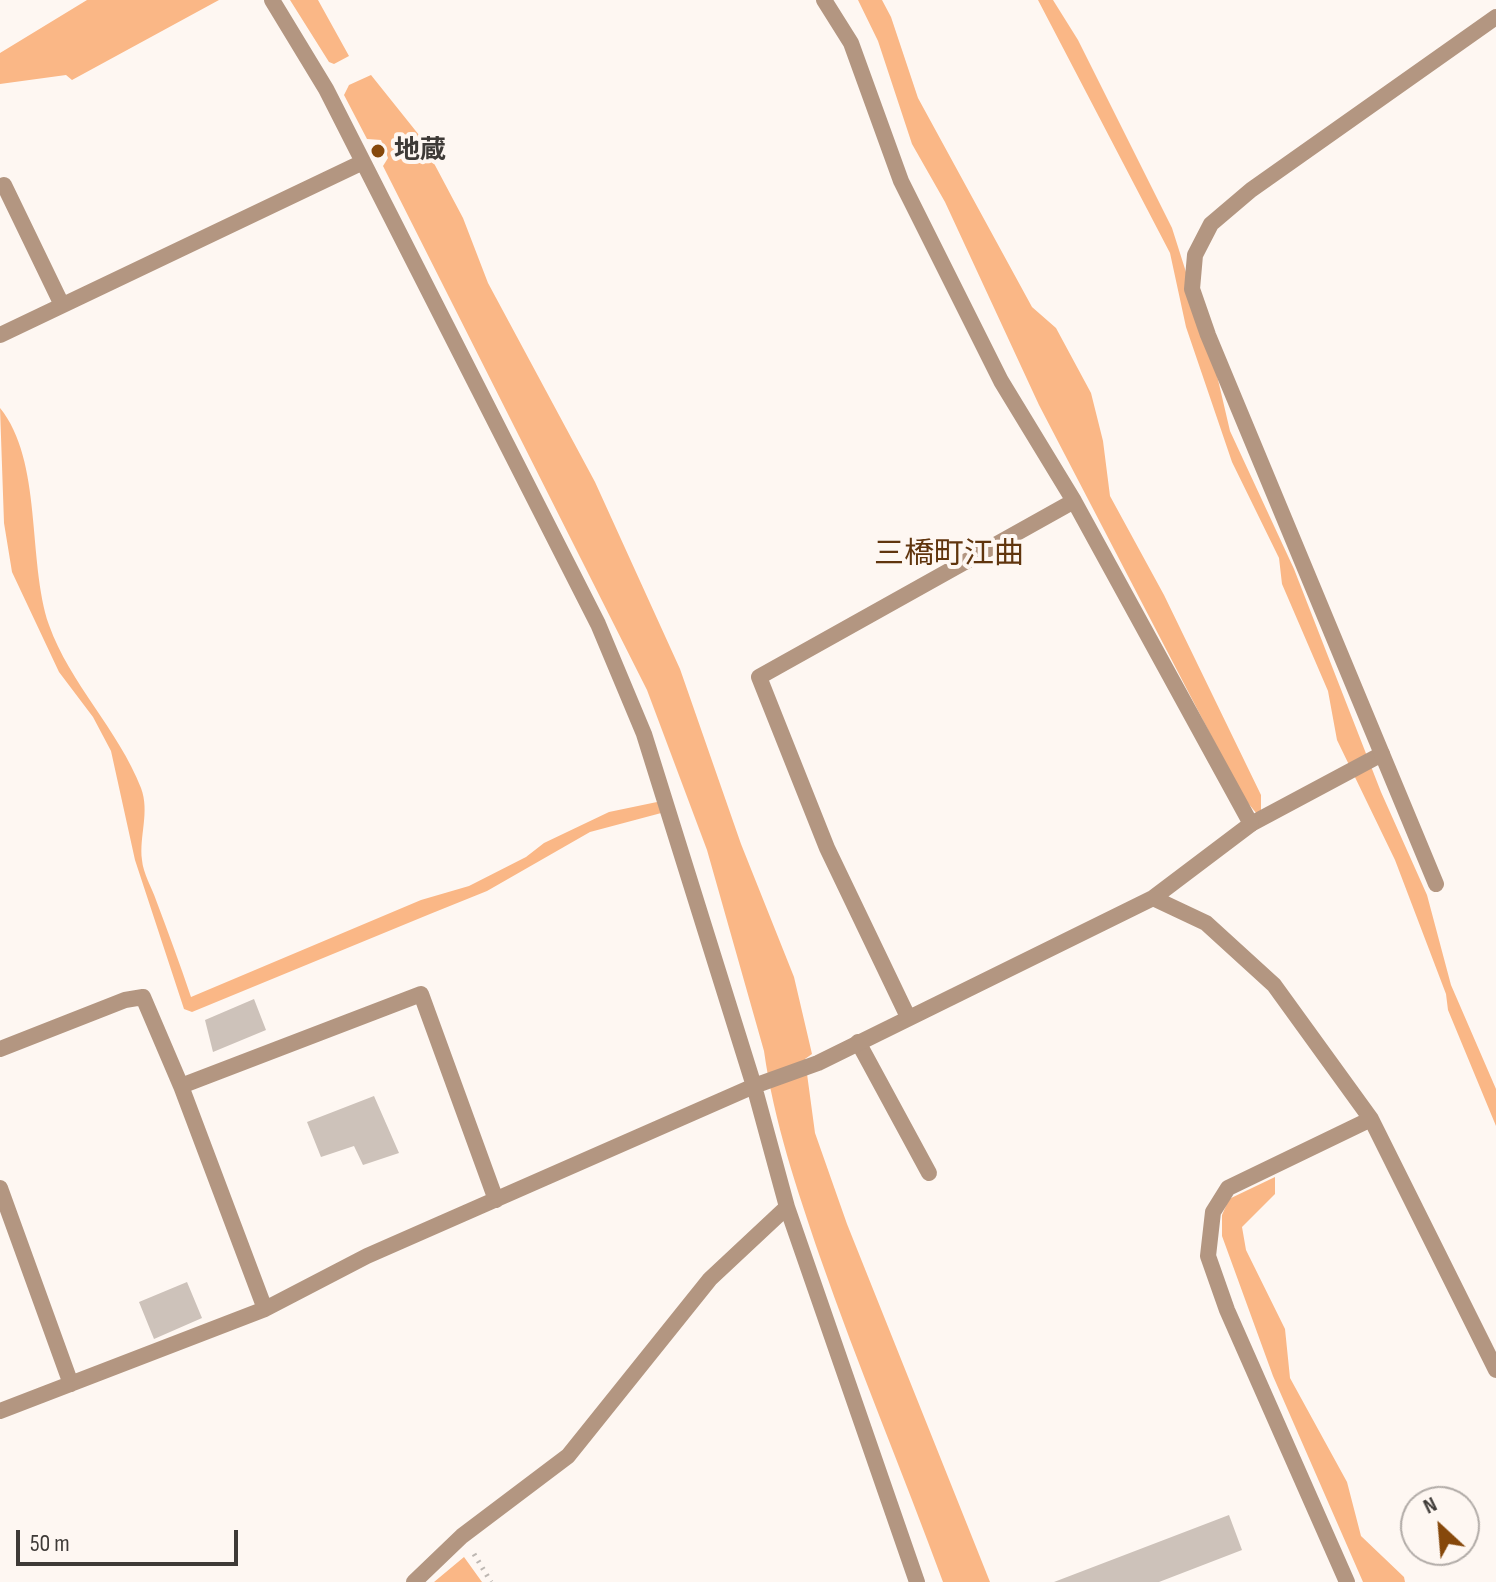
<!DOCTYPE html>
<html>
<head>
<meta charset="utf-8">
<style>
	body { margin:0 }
	#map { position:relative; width:1496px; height:1582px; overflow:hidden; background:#fef7f2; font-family:"Sofia Sans Condensed",sans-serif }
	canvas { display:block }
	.north { position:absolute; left:1400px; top:1486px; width:80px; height:80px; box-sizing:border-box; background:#fef7f2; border:2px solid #b1aba7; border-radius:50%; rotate:334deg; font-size:22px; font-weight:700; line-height:32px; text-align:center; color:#3e3a37 }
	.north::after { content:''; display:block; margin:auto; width:28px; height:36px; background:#86480b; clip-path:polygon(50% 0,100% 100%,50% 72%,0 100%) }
	.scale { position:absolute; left:16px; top:1530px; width:222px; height:36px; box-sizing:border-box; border:4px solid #3e3a37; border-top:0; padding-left:10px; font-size:24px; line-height:28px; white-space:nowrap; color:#3e3a37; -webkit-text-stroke:6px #fef7f2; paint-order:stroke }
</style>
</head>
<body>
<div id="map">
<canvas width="1496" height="1582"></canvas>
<div class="north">N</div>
<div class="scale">50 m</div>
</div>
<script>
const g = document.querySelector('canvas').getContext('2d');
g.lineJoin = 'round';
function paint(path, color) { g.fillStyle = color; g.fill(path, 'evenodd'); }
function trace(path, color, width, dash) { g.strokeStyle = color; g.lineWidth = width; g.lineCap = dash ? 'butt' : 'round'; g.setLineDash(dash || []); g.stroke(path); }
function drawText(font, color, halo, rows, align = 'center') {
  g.font = font + ' "Sofia Sans Condensed","Noto Sans JP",sans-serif'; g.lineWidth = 8; g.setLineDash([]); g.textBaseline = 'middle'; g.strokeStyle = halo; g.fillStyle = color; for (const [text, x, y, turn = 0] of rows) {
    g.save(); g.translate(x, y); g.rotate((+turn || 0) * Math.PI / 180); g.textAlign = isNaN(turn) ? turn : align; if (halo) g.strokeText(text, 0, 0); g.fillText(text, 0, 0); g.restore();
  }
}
const water = new Path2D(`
	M87,0h132l-147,80 -6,-5 -66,9v-31z
	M290,0h28l31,56 -15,8 -5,-2z
	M858,0h24l9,17 27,81 114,209 24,21 35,65 12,48 7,55 54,99 97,200v17l-4,2 -14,-17 -204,-392 -94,-203 -33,-58 -34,-103z
	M1038,0h15l25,40 94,188 40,126 18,77 64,138 87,223 46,103 24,90 45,104v37l-48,-116 -2,-16 -51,-134 -58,-120 -9,-49 -46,-107 -3,-26 -47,-96 -46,-135 -16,-74z
	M371,75l48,60 44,83 25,65 107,199 85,187 61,175 53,133 18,77 -7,5 10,74 32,91 143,358h-47c-40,-109 -85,-216 -123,-325 -23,-68 -46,-135 -56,-206l-57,-201 -60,-160 -264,-524 5,-8 -7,-18 -14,-1 -23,-44 5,-10z
	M0,408c43,53 27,152 49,217 21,59 69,104 92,163 9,24 -2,48 1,72 1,13 10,28 14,40 12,32 24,64 35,97l230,-97 48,-14 57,-29 18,-14 65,-31 48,-10 8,10 -75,20 -103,59 -57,23 -238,98 -8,-3 -49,-149 -24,-109 -18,-34 -34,-45 -47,-100 -8,-49z
	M1275,1177v17l-33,33 4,23 39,79 5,49 57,104 14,54 43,41 1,5h-42l-90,-206 -51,-140v-21l7,-16z
	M464,1557l18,25h-48z`);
const building = new Path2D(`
	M254,999l12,31 -53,22 -8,-32z
	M374,1096l25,57 -36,12 -9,-19 -33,11 -14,-35z
	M187,1282l15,36 -48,21 -15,-37z
	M1229,1515l13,35 -83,32h-105z`);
const path = new Path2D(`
	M474,1554l17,28`);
const service = new Path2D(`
	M1251,824l131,-70
	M858,1042l71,131`);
const minor = new Path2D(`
	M272,0l54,89 272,535 46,110 110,352 33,121 130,375
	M824,0l27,43 50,138 100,200 73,120 177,323 -98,74
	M4,185l58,120
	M0,335l363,-173
	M1436,884l-228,-549 -16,-46 3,-34 16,-31 40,-34 245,-173
	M908,1017l-81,-169 -68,-171 315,-176
	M0,1049l125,-49 18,-3 38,89 84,223
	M181,1086l240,-92 75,206
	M0,1188l71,196
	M0,1411l265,-102 102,-53 387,-170 64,-23 335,-165 53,25 68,62 97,134 125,251
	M414,1582l48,-46 106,-80 142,-177 77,-72
	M1347,1582l-120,-272 -19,-54 5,-44 15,-24 143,-69`);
const markers = [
	[378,151,8,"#86480b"]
];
const poiNames = [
	["地蔵",394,151]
];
const quarterNames = [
	["三橋町江曲",949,555]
];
paint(water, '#fab786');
paint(building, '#cdc2ba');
trace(path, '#bdb7b2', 5, [2, 6]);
trace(service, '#b39681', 16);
trace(minor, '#b39681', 16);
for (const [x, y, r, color] of markers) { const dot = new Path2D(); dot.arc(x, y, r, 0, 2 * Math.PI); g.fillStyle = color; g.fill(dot); trace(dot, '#fef7f2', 3); }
drawText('bold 26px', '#3e3a37', '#fef7f2', poiNames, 'left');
drawText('30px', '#60350e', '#fef7f2', quarterNames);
</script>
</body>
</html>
